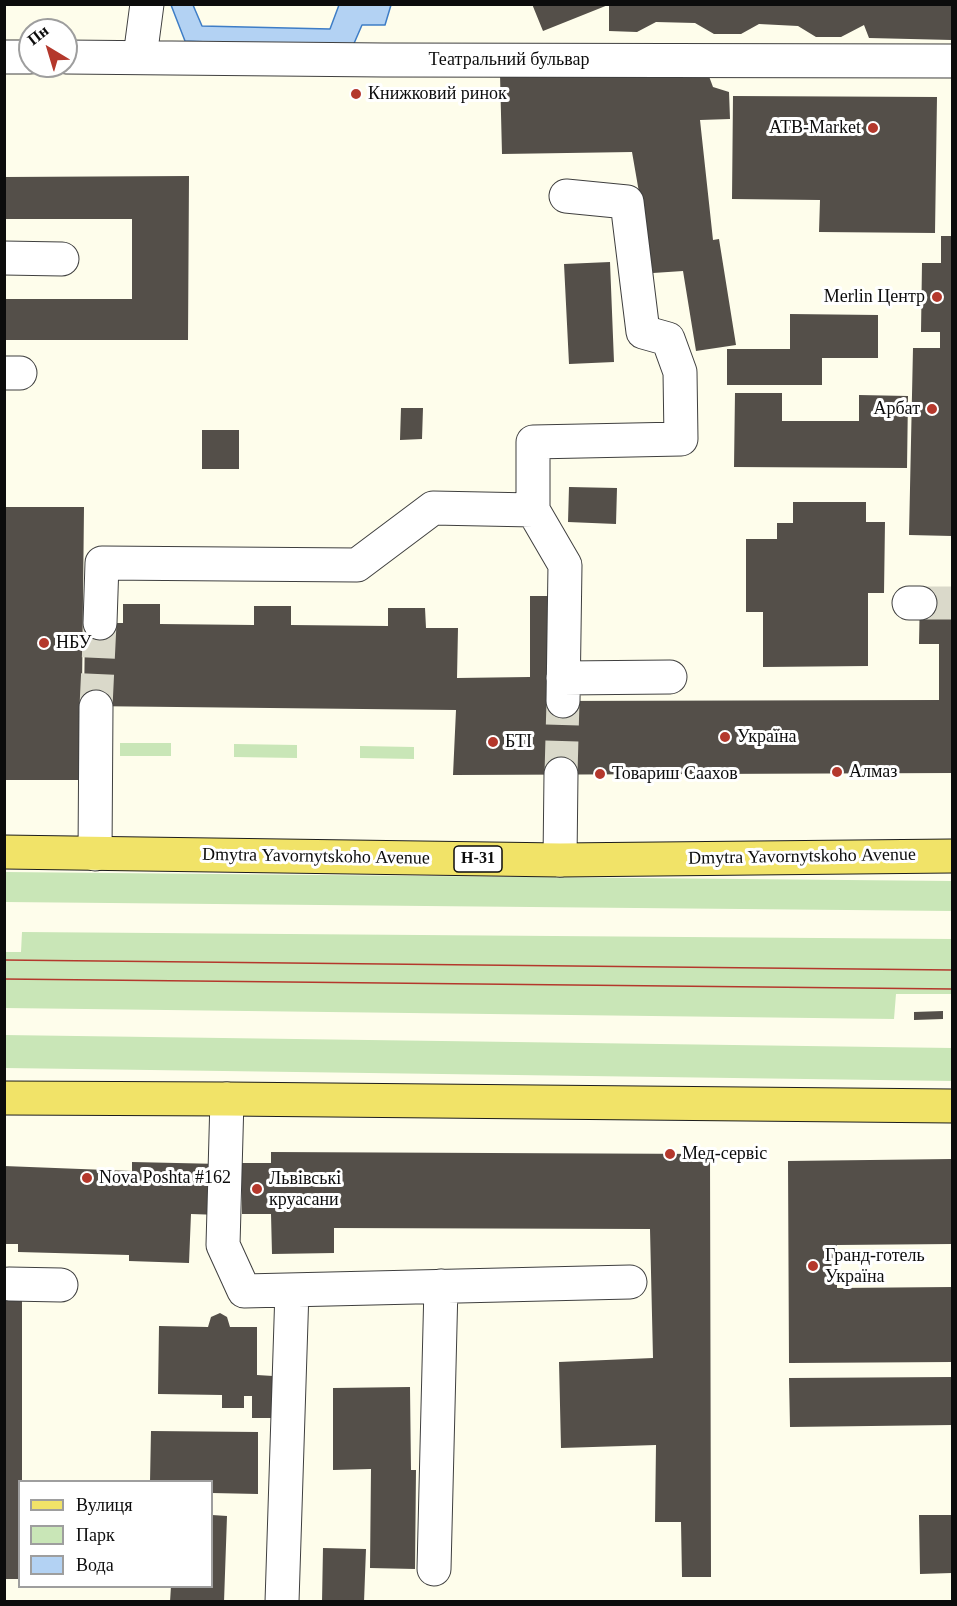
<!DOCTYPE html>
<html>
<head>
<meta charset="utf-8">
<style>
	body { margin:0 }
	#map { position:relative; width:957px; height:1606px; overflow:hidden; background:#fefdeb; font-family:Georgia,serif }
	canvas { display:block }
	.frame { position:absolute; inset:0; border:6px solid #0c0c0c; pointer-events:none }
	.legend { position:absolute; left:18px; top:1480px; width:195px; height:108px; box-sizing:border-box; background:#fff; border:2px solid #9e9e9e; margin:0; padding:8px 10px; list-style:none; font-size:18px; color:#0c0c0c }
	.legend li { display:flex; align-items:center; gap:12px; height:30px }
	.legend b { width:30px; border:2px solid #9e9e9e }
	.north { position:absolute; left:18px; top:18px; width:60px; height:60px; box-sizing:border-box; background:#fff; border:2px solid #9e9e9e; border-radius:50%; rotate:322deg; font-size:16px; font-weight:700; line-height:24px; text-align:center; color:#0c0c0c }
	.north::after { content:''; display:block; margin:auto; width:21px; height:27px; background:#b4382c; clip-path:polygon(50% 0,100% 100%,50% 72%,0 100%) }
</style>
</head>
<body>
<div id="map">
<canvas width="957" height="1606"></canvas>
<div class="frame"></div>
<ul class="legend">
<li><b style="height:8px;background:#f1e368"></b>Вулиця</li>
<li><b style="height:16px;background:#c9e6b7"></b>Парк</li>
<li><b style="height:16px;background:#b3d2f3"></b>Вода</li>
</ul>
<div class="north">Пн</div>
</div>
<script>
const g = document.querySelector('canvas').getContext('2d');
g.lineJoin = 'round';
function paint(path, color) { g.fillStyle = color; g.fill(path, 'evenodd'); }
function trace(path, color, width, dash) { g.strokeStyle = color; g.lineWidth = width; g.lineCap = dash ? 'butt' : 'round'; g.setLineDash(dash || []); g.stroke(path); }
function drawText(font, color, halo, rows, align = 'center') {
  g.font = font + ' Georgia,serif'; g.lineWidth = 6; g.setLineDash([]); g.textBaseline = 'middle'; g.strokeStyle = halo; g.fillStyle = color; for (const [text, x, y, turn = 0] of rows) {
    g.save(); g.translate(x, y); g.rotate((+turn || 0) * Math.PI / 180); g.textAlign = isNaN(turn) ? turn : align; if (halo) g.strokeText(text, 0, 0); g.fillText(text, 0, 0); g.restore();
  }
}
const green = new Path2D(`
	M120,743h51v13h-51z
	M234,744l63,1v13l-63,-1z
	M360,746l54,1v12l-54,-1z
	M5,872l947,9v30l-947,-9z
	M22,932l930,7v55h-56l-2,25 -889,-11v-56h16z
	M4,1035l948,13v33l-947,-13z`);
const water = new Path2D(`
	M171,5h22l9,21 128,3 9,-24h52l-6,20h-23l-10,23 -167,-7z`);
const building = new Path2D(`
	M532,4h76v1l-65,26z
	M609,5h343v35l-83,-2 -5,-13 -23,12h-25l-18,-11 -39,-2 -18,10h-27l-19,-11 -39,-1 -19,10 -28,-1z
	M707,71l6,16 16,5 1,27 -30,1 13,120 6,-1 17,106 -40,6 -13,-80 -30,2 -21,-121 -130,2 -2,-80z
	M733,96l204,1 -2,136 -116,-1 1,-32 -88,-1z
	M189,176l-1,164h-184v-41h128v-80h-127v-42z
	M941,236h11v300l-43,-1 4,-187h27v-16h-19l1,-69h19z
	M610,262l4,100 -45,2 -5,-100z
	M790,314l88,1v43h-56v27h-95v-36h63z
	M735,393h47v28h77v-26l49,1 -1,72 -173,-1z
	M401,408h22l-1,31 -22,1z
	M202,430h37v39h-37z
	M569,487l48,1 -1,36 -48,-2z
	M793,502h73v20h19l-1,71h-16v73l-105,1v-55h-17v-73h31v-16h16z
	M4,507h80l-3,273h-77z
	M920,594h32v179l-499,2 3,-65 -372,-4 1,-83h38v-19h37v20l94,1v-19h37v19l97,1v-18h37l1,20h32l-1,50 73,-1v-81h19l1,105 389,-1v-56h-20z
	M943,1011v8l-29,1v-8z
	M271,1152l439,2 1,423h-29l-1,-55h-26l1,-77 -95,3 -2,-86 94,-4 -3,-129 -316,-1v25l-62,1 -1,-40h-29v-51h29z
	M952,1159v85l-115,1v43l115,-1v75l-163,1 -1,-202z
	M132,1162l89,2 -1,51 -29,-1 -2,49 -60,-2v-6l-111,-3v-8h-14v-78l128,5z
	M4,1269l18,31v182h-2v97h-16z
	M220,1313l7,4 3,10h27v48l16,1 -1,42h-20v-22h-8v12h-22v-13l-64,-1 1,-68 49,1 3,-10z
	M952,1377v48l-162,2 -1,-49z
	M410,1387l1,83h5l-1,99 -45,-1 1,-99 -38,1v-82z
	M151,1431l107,1v62l-46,-1v-11h-62z
	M212,1515l15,1 -3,86h-54l1,-16h41z
	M919,1515h33v58l-32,1z
	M323,1548l43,1 -2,53h-42z`);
const minorTunnel = new Path2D(`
	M920,603h32
	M96,707l4,-84
	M561,774l2,-73`);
const minor = new Path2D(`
	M4,57h26
	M66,57l317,3 569,1
	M140,57l7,-53
	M4,258l58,1
	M4,373h16
	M533,510v-68l148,-3 -1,-67 -12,-33 -25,-7 -16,-130 -61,-6
	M909,603h11
	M100,623l2,-60 255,2 76,-57 100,2 32,55 -2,136
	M563,678l107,-1
	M95,854l1,-147
	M560,860l1,-86
	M227,1099l-4,146 21,46 386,-9
	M9,1284l52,1
	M434,1569l7,-283
	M282,1602l10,-312`);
const major = new Path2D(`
	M4,852l556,8 392,-4
	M4,1098l223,1 725,7`);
const tram = new Path2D(`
	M4,960l948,10
	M4,979l948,10`);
const markers = [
	[356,94,6,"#b4382c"],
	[873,128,6,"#b4382c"],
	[937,297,6,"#b4382c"],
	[932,409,6,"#b4382c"],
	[44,643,6,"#b4382c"],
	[725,737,6,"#b4382c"],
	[493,742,6,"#b4382c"],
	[837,772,6,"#b4382c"],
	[600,774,6,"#b4382c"],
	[670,1154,6,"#b4382c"],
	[87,1178,6,"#b4382c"],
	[257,1189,6,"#b4382c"],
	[813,1266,6,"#b4382c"]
];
const shields = [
	[478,859,48]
];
const shieldNames = [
	["Н-31",478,859]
];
const streetNames = [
	["Театральний бульвар",509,60],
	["Dmytra Yavornytskoho Avenue",316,857,1],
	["Dmytra Yavornytskoho Avenue",802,857,-1]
];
const poiNames = [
	["Книжковий ринок",368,94],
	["ATB-Market",861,128,"right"],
	["Merlin Центр",925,297,"right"],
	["Арбат",920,409,"right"],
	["НБУ",56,643],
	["Україна",737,737],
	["БТІ",505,742],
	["Алмаз",849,772],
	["Товариш Саахов",612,774],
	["Мед-сервіс",682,1154],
	["Nova Poshta #162",99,1178],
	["Львівські",269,1179],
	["круасани",269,1200],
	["Гранд-готель",825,1256],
	["Україна",825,1277]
];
paint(green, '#c9e6b7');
paint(water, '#b3d2f3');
trace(water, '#3e7dc6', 1.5);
paint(building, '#544f49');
trace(minorTunnel, '#dad9ca', 33, [33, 16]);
trace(minor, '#3f3f3f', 35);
trace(major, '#1d1d1d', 35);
trace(minor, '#fff', 33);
trace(major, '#f1e368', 33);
trace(tram, '#b4382c', 1.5);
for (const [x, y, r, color] of markers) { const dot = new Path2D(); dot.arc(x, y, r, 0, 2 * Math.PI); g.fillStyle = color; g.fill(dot); trace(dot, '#fff', 2); }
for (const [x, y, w] of shields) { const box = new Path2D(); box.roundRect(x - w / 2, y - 13, w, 26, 4.5); g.fillStyle = '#fff'; g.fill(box); trace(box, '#0c0c0c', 1.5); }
drawText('bold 16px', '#0c0c0c', null, shieldNames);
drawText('18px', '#0c0c0c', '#fff', streetNames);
drawText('18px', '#0c0c0c', '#fff', poiNames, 'left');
</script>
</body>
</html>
